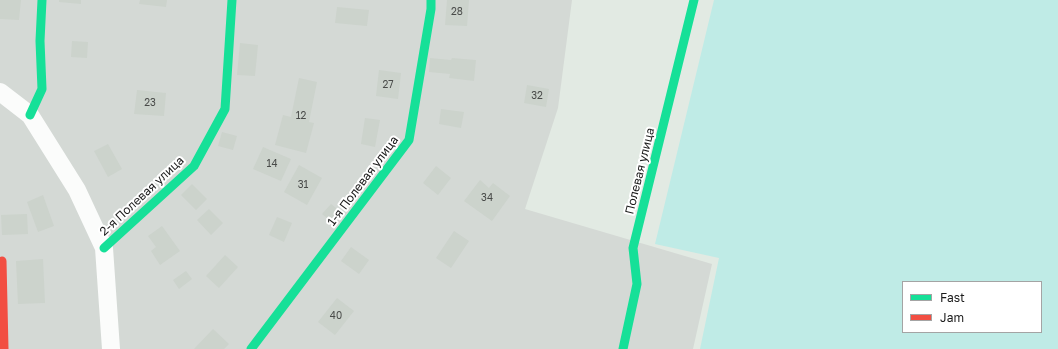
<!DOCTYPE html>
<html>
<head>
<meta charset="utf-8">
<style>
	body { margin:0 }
	#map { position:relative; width:1058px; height:349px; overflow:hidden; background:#e2eae3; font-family:"Golos Text",sans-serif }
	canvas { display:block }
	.legend { position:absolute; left:902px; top:281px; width:140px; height:52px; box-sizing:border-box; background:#fff; border:1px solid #a4a4a4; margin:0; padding:5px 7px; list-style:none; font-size:12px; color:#1b1b1b }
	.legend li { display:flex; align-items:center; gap:8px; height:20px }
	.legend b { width:20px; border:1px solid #a4a4a4 }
</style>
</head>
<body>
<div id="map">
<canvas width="1058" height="349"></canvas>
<ul class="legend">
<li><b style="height:5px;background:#16e098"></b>Fast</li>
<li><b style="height:5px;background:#f24e42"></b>Jam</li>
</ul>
</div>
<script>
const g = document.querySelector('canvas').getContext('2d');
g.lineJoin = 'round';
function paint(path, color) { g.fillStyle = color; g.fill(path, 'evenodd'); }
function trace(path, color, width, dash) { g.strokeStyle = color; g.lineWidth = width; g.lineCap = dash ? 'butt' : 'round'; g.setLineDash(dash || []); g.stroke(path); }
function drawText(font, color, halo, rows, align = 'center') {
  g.font = font + ' "Golos Text",sans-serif'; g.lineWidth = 4; g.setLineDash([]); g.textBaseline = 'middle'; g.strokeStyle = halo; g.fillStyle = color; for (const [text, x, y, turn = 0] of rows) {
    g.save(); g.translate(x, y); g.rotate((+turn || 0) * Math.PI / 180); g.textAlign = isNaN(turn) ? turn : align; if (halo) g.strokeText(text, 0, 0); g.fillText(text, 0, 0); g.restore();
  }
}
const residential = new Path2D(`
	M0,0h572l-14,108 -33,101 187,55 -19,85h-693z`);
const grass = new Path2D(`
	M714,0h344v349h-358l19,-91 -64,-14zM903,282h138v50h-138z`);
const building = new Path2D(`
	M0,0h21l-2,20 -19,-1z
	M59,0h22v4l-22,-2z
	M140,0h27l-1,7 -27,-3z
	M447,0h22l-2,26 -22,-1z
	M337,7l32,3 -2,16 -32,-3z
	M72,41l16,1 -1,16 -16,-1z
	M240,43l18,2 -3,31 -18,-1z
	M430,58l21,2 1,-2 24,2 -2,21 -25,-3 1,-4 -21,-2z
	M379,70l22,3 -3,26 -22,-3z
	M299,78l18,4 -8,40 5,1 -8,30 -31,-8 8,-30 8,2z
	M527,85l22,4 -3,18 -22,-4z
	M137,90l29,3 -2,23 -30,-2z
	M441,109l23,3 -3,16 -22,-4z
	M365,118l15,2 -5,27 -14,-3z
	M222,132l15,4 -4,14 -15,-4z
	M108,144l14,25 -14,8 -14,-26z
	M263,147l28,12 -10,22 -28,-12z
	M299,165l23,13 -15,27 -23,-13z
	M436,166l15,12 -13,17 -15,-12z
	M480,180l9,8 4,-5 17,13 -18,25 -28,-20z
	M192,184l15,15 -11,11 -15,-15z
	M43,195l11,31 -16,6 -11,-30z
	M331,204l10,8 -8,11 -11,-9z
	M209,209l14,14 -12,12 -14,-15z
	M27,214l1,20 -26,1 -1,-20z
	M277,217l15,6 -8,19 -15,-7z
	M162,226l18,25 -20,14 -9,-14 5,-4 -8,-11z
	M454,231l15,10 -18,27 -15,-10z
	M351,247l18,13 -10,14 -18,-13z
	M225,255l13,12 -19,21 -13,-12z
	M43,259l2,44 -27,1 -2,-43z
	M186,271l6,8 -13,10 -6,-9z
	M337,298l17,13 -19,24 -17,-13z
	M213,329l16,15 -5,5h-30z`);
const street = new Path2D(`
	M0,92l30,23 47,75 27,58 7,101`);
const fast = new Path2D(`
	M30,115l12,-26 -2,-48 2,-41
	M104,248l90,-82 31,-57 7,-109
	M251,349l158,-209 22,-131v-9
	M623,349l14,-65 -4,-36 61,-248`);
const jam = new Path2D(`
	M2,261l2,88`);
const numberNames = [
	["28",457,12],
	["27",388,85],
	["32",537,96],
	["23",150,103],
	["12",301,116],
	["14",272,164],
	["31",303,185],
	["34",487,198],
	["40",336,316]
];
const streetNames = [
	["Полевая улица",640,171,-76],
	["1-я Полевая улица",363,181,-53],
	["2-я Полевая улица",142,196,-43]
];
paint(residential, '#d4d9d5');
paint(grass, '#bfebe6');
paint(building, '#ccd3cc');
trace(street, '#fbfcfb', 18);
trace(fast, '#16e098', 9);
trace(jam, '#f24e42', 9);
drawText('10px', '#494b49', null, numberNames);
drawText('12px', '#1b1b1b', '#fff', streetNames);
</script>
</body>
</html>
